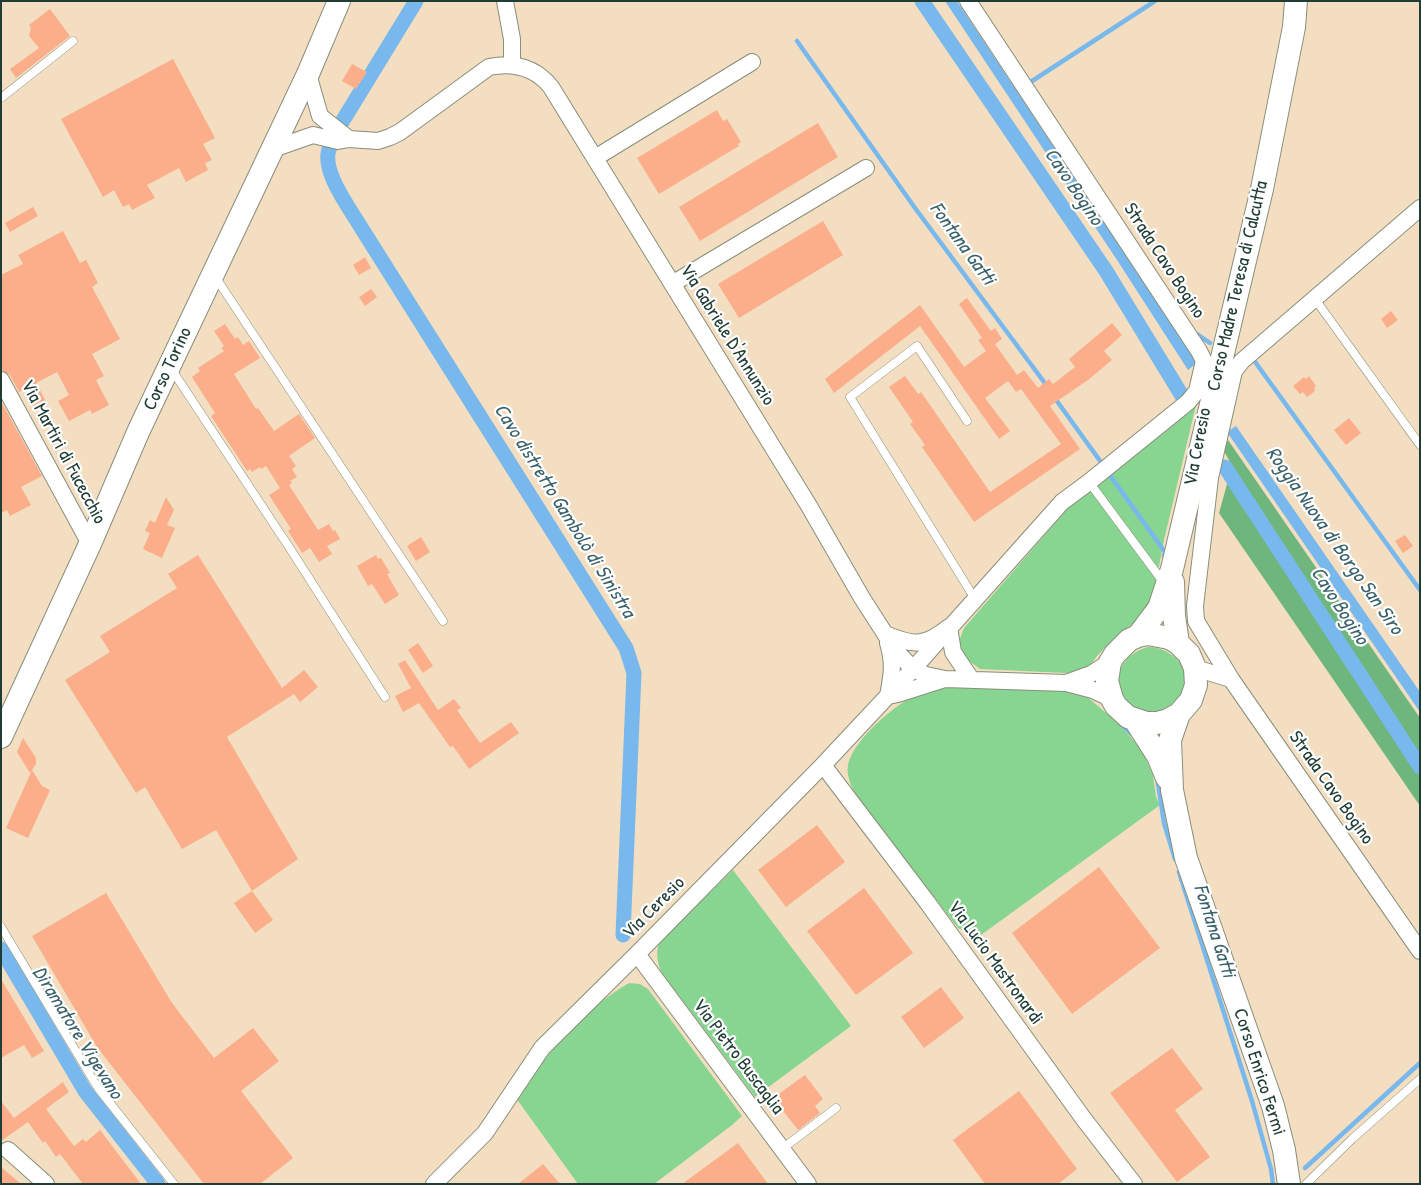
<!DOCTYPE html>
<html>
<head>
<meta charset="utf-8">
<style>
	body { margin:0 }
	#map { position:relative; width:1421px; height:1185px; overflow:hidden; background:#f3dec1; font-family:"Patrick Hand",sans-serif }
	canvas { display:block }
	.frame { position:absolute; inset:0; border:2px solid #1f3d34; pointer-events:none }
</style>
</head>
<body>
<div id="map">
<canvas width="1421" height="1185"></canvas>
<div class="frame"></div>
</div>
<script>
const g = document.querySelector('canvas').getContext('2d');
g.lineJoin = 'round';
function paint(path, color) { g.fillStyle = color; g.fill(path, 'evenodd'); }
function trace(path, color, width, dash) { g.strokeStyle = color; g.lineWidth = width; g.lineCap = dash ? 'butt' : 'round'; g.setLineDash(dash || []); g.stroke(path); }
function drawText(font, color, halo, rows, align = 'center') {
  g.font = font + ' "Patrick Hand",sans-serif'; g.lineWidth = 4.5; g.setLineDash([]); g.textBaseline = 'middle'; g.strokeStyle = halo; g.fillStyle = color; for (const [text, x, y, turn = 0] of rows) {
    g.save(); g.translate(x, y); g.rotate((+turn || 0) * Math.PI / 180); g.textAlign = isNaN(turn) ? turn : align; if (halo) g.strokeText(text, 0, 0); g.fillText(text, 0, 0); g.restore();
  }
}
const green = new Path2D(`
	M1196,405l-32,135 -10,52 -7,15 -12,15 -19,15 -19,19 -7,10 -12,6 -12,1 -86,-4 -15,-11 -6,-17 5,-13 106,-122 13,-9 82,-72z
	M1148,647c22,0 46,20 36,45 -3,7 -13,14 -19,20 -8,0 -21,2 -28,-1 -31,-15 -23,-55 11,-64z
	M950,687l103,2 32,6 34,29 23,26 11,25 3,22 4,8 -179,130h-10l-13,-7 -101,-130c-5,-10 -11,-22 -9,-33 5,-26 51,-64 75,-74 8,-3 18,-3 27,-4z
	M733,870l118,156 -96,71 -94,-125c-4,-11 -5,-18 -2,-30z
	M629,983l11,1 8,5 94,127 -10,9 -78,59h-76l-62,-86c31,-44 66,-88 113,-115z`);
const forest = new Path2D(`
	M1228,440l192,278v88l-201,-293 13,-47 -8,-15z`);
const water = new Path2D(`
	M945,1h12l240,362 -9,7 -71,-110z
	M1236,426l184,266v20l-193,-280z`);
const stream = new Path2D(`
	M797,41l118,167 132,178
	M1031,86l-2,-3 126,-82
	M1197,334l13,9
	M1253,359l167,231
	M1054,397l49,68
	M1109,474l56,78 -1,4
	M1121,724l13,12
	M1157,777l7,46 11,36
	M1179,872l73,229 19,68 2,15
	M1305,1168l115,-105`);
const canal = new Path2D(`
	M922,1l184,270 78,128
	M342,122l74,-121
	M330,147c-11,22 21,63 32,82l264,419 8,25 -11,262
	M1225,467l195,300
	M1,949l84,142 73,93`);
const building = new Path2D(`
	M50,9l20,27 -54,42 -6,-9 29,-21 -10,-12 2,-8 -2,-3z
	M173,59l42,79 -12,6 9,16 -7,3 3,7 -22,12 -7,-14 -32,17 8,13 -23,12 -3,-6 -6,3 -9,-17 -11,7 -42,-78z
	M352,64l15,8 -11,17 -14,-8z
	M717,110l6,11 4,-2 14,23 -3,2 1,2 -80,48 -22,-36z
	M818,123l20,34 -138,84 -21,-34z
	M33,207l5,9 -28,16 -5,-9z
	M823,221l20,34 -104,63 -21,-34z
	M63,231l17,32 6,-3 12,23 -6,4 28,52 -28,15 12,22 -8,4 13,25 -17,9 -2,-4 -21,11 -11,-20 11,-6 -12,-23 -21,11 12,22 -12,6 -12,-21 -5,2 -9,-17 -9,-5v-95l22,-11 -5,-9z
	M365,257l6,11 -12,7 -6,-10z
	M371,289l6,8 -12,9 -6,-9z
	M967,298l24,33 4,-3 7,11 -7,5 22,31 7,-5 14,18 11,-9 4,5 22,-17 -6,-8 43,-36 10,12 -18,16 8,9 -24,20 -38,26 30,43 -106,73 -52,-75 3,-2 -15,-21 3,-2 -24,-35 16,-11 13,18 3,-2 69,100 71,-48 -40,-55 -5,3 -8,-11 -23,17 25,33 -11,8 -79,-113 -86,67 -9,-14 95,-74 44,62 22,-16 -8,-11 4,-2 -23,-34z
	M1391,311l7,9 -11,8 -6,-9z
	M225,324l10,15 3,-2 5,8 6,-4 11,17 -26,16 22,35 2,-1 16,23 25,-17 16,24 -26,18 7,10 -4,3 5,8 -7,4 2,2 -3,2 29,45 11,-6 4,7 2,-1 5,9 -13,7 5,8 -13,8 -9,-14 -8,5 -14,-22 3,-2 -22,-34 11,-7 -14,-22 -5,3 -1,-2 -8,5 -2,-3 -3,2 -36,-55 4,-3 -23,-36 8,-6 -2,-3 26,-17 -3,-3 3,-2 -10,-15z
	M1309,376l7,10 -2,2 1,3 -8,6 -4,-5 -3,2 -7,-8 11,-9 2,2z
	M1,401l41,75 -21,11 10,18 -21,11 -3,-6 -6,3z
	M1349,418l12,15 -15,12 -12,-15z
	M166,497l8,13 -7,15 8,3 -13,30 -19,-9 7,-16 -5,-2 5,-11 5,3z
	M1405,535l8,11 -10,7 -8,-12z
	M421,537l9,15 -14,9 -9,-15z
	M198,555l84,133 22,-18 14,17 -18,15 -6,-8 -67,43 71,122 -46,32 -36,-61 -34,19 -37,-62 -9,6 -71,-113 45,-28 -10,-16 77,-48 -9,-14z
	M376,555l2,4 3,-1 9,15 -3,1 12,21 -14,9 -13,-20 -4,2 -11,-20z
	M418,643l15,23 -10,7 -15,-23z
	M405,660l33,50 16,-11 7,9 -4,2 23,33 31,-21 8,11 -50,36 -16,-23 -3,1 -31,-44 -16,9 -8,-16 16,-8 -13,-24z
	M23,738l13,20v6l-6,9 -13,-21z
	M32,770l10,16 8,4 -22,48 -22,-10z
	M817,825l28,37 -59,45 -28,-37z
	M1099,867l61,81 -88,66 -60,-81z
	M864,888l49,65 -57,42 -49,-64z
	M252,891l21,29 -18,13 -21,-30z
	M106,893l66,110 42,55 39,-30 26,33 -38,30 52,67 -33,26h-56l-107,-137 -65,-111z
	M1,979l43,72 -12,7 -8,-13 -23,13z
	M941,987l23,31 -40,30 -23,-31z
	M1172,1048l31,41 -28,21 35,47 -33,25 -67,-89z
	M805,1075l18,24 -8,7 5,7 -22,17 -25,-32z
	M63,1082l6,10 -23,17 28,37 9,-7 3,3 14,-12 41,54h-58l-23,-30 -4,3 -11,-16 -2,2 -15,-21 -27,19v-40l13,17z
	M1019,1091l58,78 -19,15h-73l-32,-44z
	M738,1143l30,41h-86z
	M543,1164l17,20h-42z
	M1,1167l20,17h-20z`);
const service = new Path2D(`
	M1,98l72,-57
	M216,278l227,343
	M1315,299l105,146
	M172,370l117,177 96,150
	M967,421l-50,-75 -67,51 125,202
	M1089,482l75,101
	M1,927l97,161 76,96
	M782,1149l54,-41
	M1306,1184l46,-45 68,-60`);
const minor = new Path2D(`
	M505,1l7,38v26
	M308,74l12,42 29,23
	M273,149l40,-14 25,6 11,-2 29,2 12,-4 10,-5 89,-65c25,-5 46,0 62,20l258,419 53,92 34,53 17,18 13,6 19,4 121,4 27,7 19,9
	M595,158l157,-96
	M672,284l194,-116
	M1,380l89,164
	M885,634c29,12 39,13 64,-7l4,25 18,27
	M888,643c6,20 4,32 0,53l10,-2 44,-14
	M1195,668l36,11 189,272
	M1231,679l-35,-58 -1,-15 15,-128 24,-107 8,-10 178,-153
	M1066,683l25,-9 19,-12
	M823,765l104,137 156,216 51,66
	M637,954l171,230
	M8,1150l38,34
	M434,1184l51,-51 57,-85 95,-94 186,-189 90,-96 149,-167 27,-20 99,-80 9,-11 6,-26 1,-4 -5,-10 -231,-350`);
const secondary = new Path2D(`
	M1173,582l1,34 4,27
	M1138,636l21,-28 13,-39 90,-380 32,-162 2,-26
	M1179,714l-11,6 -11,3h-11l-18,-6 -12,-11 -4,-7 -5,-18 3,-19 5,-8 14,-14 9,-4 10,-2 21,4 9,5 11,11 6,14 1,17 -5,15 -12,14 -9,26 2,50 14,68 87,248 11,44 5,34
	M1135,720l23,36 9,22
	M1,737l89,-193 49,-114 169,-356 31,-73`);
const streetNames = [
	["Strada Cavo Bogino",1164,261,57],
	["Corso Madre Teresa di Calcutta",1238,286,-77],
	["Via Gabriele D'Annunzio",727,335,58],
	["Corso Torino",168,369,-65],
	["Via Ceresio",1198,447,-79],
	["Via Martiri di Fucecchio",63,452,62],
	["Strada Cavo Bogino",1331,788,55],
	["Via Ceresio",654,908,-45],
	["Via Lucio Mastronardi",995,963,54],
	["Via Pietro Buscaglia",738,1057,53],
	["Corso Enrico Fermi",1259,1072,72]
];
const waterNames = [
	["Cavo Bogino",1073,187,56],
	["Fontana Gatti",962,244,54],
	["Cavo distretto Gambolò di Sinistra",564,511,58],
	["Roggia Nuova di Borgo San Siro",1334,541,55],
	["Cavo Bogino",1339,606,57],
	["Fontana Gatti",1214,931,72],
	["Diramatore Vigevano",77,1033,58]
];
paint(green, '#88d491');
paint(forest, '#6eb67b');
paint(water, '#78b8ec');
trace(stream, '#78b8ec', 4.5);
trace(canal, '#78b8ec', 15);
paint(building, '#fbae89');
trace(service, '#898e7a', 9);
trace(minor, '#898e7a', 18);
trace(secondary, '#898e7a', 24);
trace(service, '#fff', 8);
trace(minor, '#fff', 16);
trace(secondary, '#fff', 22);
drawText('19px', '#1f3d34', '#fff', streetNames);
drawText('italic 20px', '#3a626b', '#fff', waterNames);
</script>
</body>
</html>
